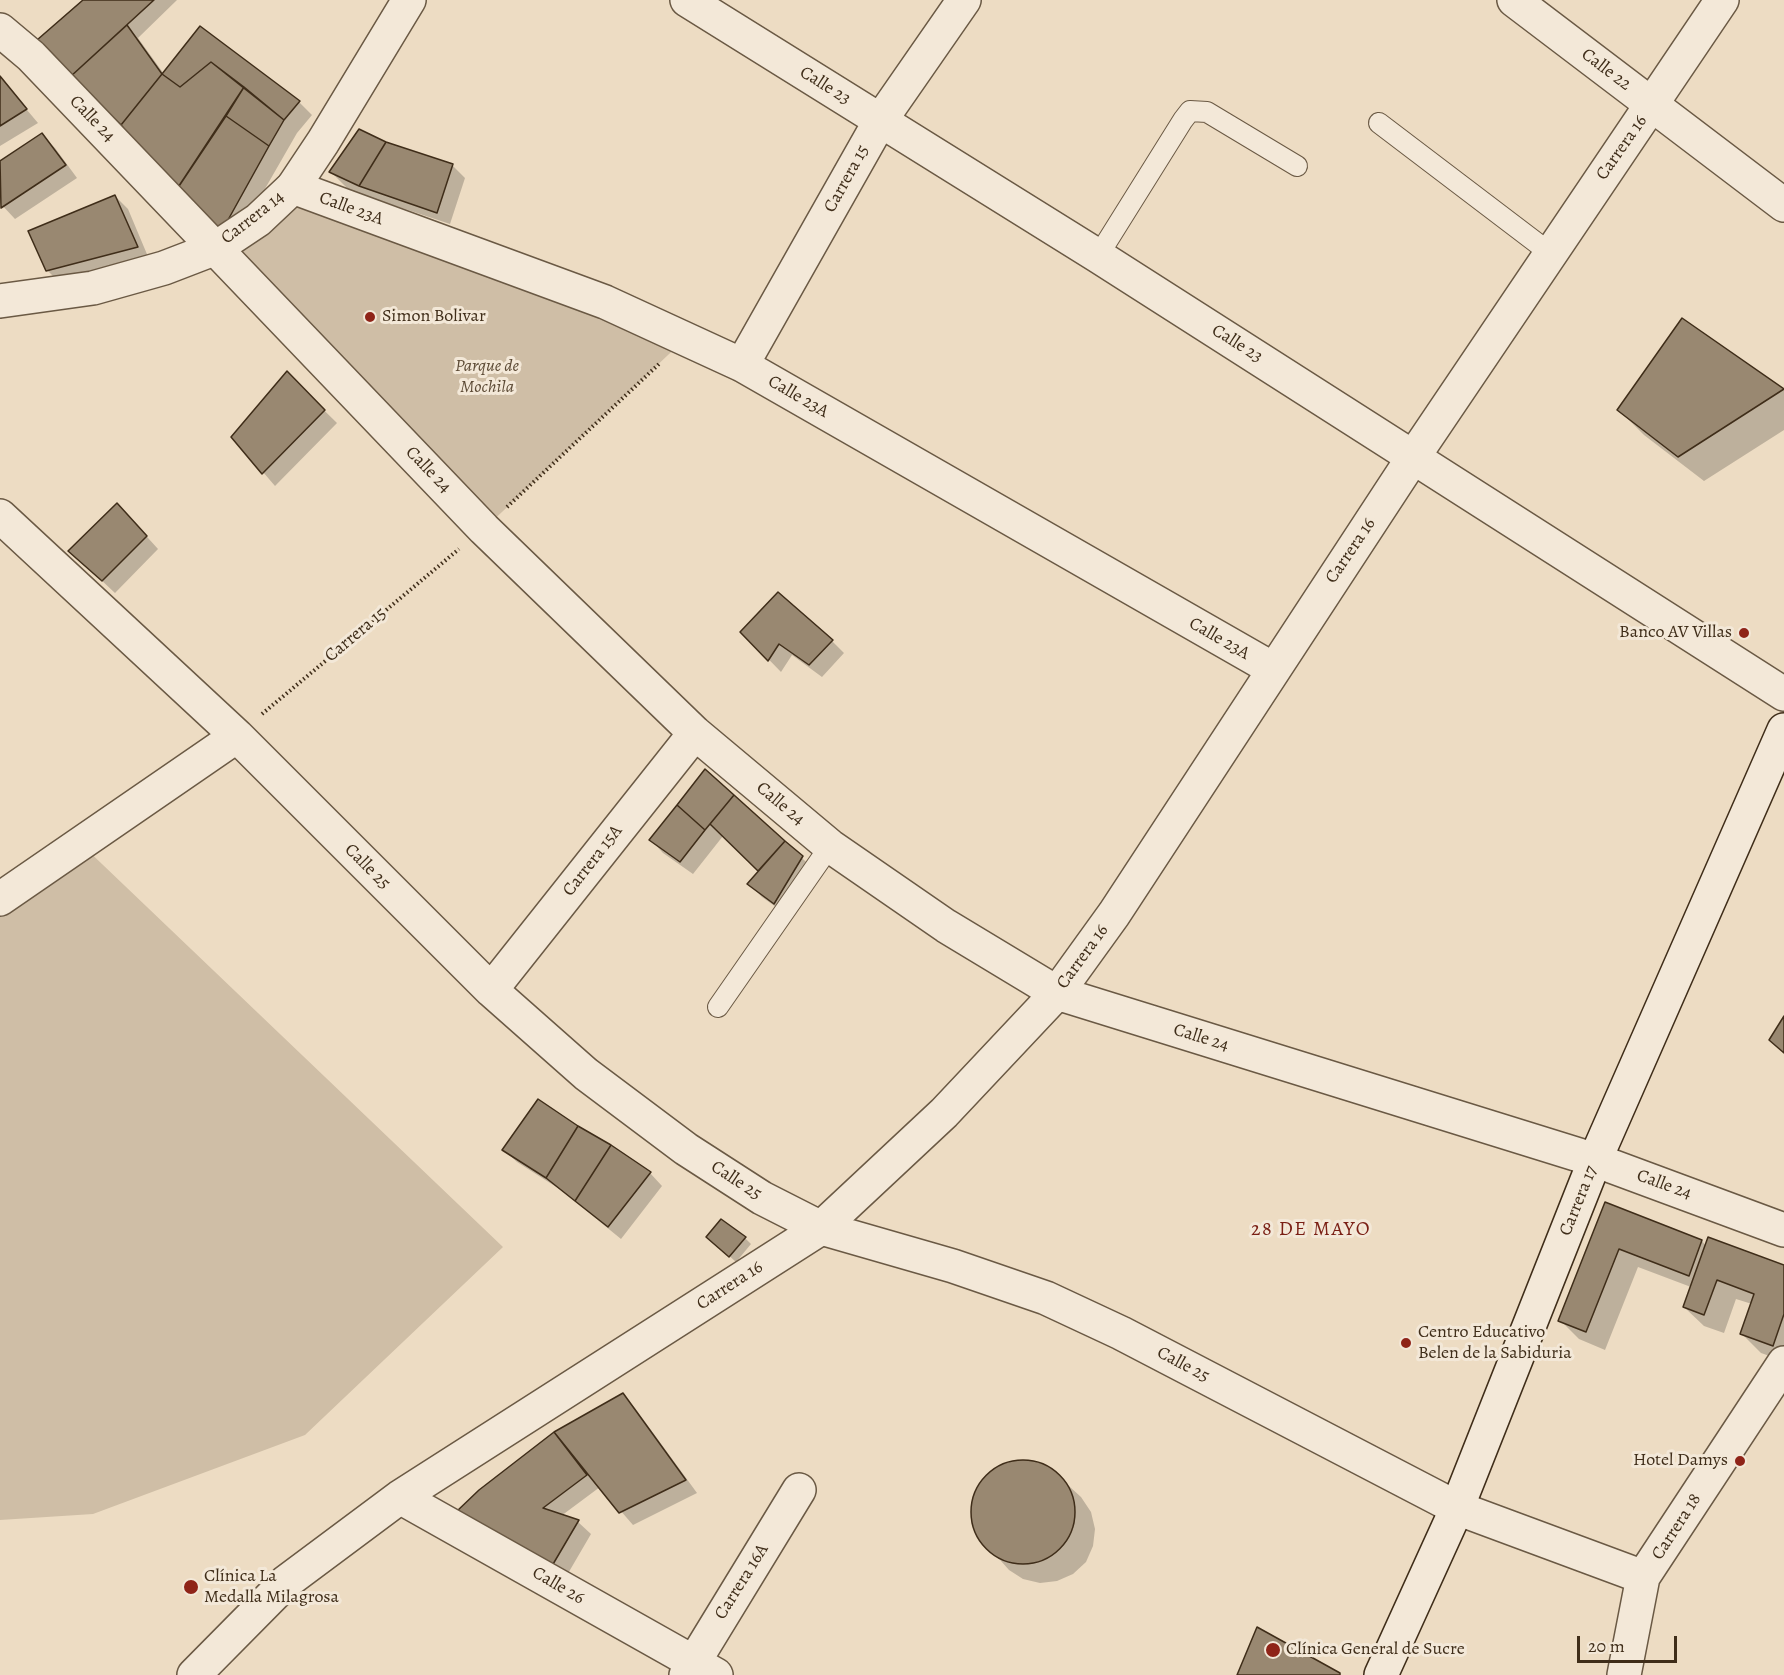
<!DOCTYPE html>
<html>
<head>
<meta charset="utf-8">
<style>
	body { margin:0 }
	#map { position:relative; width:1784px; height:1675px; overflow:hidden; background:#eddcc3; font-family:Alegreya,serif }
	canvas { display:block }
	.scale { position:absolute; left:1577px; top:1636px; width:100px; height:27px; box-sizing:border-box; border:3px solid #3f2d19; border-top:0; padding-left:8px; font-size:18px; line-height:21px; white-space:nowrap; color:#3f2d19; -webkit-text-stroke:4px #f3e8d8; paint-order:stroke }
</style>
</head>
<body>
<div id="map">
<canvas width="1784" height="1675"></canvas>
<div class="scale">20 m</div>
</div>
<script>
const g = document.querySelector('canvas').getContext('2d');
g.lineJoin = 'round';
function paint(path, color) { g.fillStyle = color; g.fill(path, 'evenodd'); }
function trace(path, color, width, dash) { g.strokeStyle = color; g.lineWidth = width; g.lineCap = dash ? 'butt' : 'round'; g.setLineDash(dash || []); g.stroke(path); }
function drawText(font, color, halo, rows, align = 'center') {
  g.font = font + ' Alegreya,serif'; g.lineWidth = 6; g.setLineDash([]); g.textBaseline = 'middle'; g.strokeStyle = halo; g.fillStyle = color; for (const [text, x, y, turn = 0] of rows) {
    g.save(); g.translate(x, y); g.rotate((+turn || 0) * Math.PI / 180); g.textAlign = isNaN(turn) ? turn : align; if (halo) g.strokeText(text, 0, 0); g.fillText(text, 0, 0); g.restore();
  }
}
const green = new Path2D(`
	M293,187l393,151 -202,191 -268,-281z
	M80,843l423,404 -198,188 -212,79 -93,6v-631z`);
const shadow = new Path2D(`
	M86,0h91l-39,38 26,36 37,-46 98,74 13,13 -15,18 -62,108 -14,1 -96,-115 -54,-51z
	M0,78l38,45 -38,23z
	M42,135l13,13 22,30 -62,41 -15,-16v-40z
	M385,144l67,21 13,13 -15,46 -69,-23 -2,3 -29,-13 -19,-19z
	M115,196l13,13 21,50 -89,24 -13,-13z
	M1682,320l102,69v41l-80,51 -60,-46 -25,-25z
	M287,374l50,49 -62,63 -42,-49z
	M130,518l28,31 -43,44 -32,-30z
	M742,632l90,9 12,12 -22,24 -30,-22 -11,17z
	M706,771l109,99 -28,45 -25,-18 -13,-13 12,-13 -38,-35 -30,38 -30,-21 -12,-13z
	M504,1150l146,23 12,13 -41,53 -60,-49 -44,-28z
	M1606,1203l96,38 4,5 78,21v94l-23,-8 -19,-19 10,-30 -16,-5 -12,34 -20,-7 -20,-19 7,-20 -53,-20 -33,83 -26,-11 -19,-19z
	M745,1238l6,6 -15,18 -22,-20z
	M622,1395l13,13 62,85 -64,32 -33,-38 -39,29 17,6 13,12 -28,48 -92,-58 84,-90z
	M1016,1461h16l16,6 33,30 10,15 4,17 -2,17 -7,16 -13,12 -16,7 -17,2 -17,-4 -14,-9 -31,-35 -6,-15v-16l6,-15 9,-14 13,-9z`);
const building = new Path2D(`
	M83,0h71l-84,77 -33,-37z
	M127,25l35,49 -41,51 -51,-48z
	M200,26l100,75 -16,19 -73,-58 -31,25 -18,-13z
	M211,62l33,25 -71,108 -52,-70 41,-51 18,13z
	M0,76l27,33 -27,17z
	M244,87l40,33 -15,26 -43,-30z
	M226,116l43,30 -46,83h-16l-34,-34z
	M359,129l27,13 -27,44 -30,-14z
	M42,133l24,32 -65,43 -1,-47z
	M386,142l67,22 -16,49 -78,-27z
	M115,195l23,52 -92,24 -18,-40z
	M1682,318l102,71 -106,68 -61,-47z
	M287,371l38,39 -63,64 -31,-37z
	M117,503l30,33 -45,45 -34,-30z
	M778,592l55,48 -24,25 -30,-21 -11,17 -28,-29z
	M705,769l29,26 -29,35 -28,-25z
	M734,795l51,46 -27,30 -48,-47z
	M677,805l28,25 -25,32 -31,-22z
	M785,841l18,15 -29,48 -27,-20z
	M1784,1016v37l-15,-13z
	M538,1099l40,27 -32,52 -44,-28z
	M578,1126l33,19 -36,56 -29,-23z
	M611,1145l40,27 -43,55 -33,-26z
	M1605,1202l97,38 -13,36 -70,-27 -33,83 -28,-11z
	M721,1219l25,18 -17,20 -23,-20z
	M1708,1237l76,28v49l-11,32 -33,-12 14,-40 -37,-14 -13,35 -21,-8z
	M623,1393l63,87 -67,33 -65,-81z
	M554,1432l33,43 -44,33 36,12 -30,51 -93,-59 23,-22z
	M971 1512a52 52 0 1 1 104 0a52 52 0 1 1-104 0Z
	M1257,1627l83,46v2h-103z`);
const path = new Path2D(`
	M507,507l152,-143
	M262,714l197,-165`);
const service = new Path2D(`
	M1379,123l171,130
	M1098,256l85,-136 7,-9 17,1 90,54
	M718,1007l112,-161`);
const minor = new Path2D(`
	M687,0l411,256 686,438
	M1514,0l270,205
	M0,30l31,26 453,473 211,204 135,113 116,80 111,67 538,167 189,70
	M293,187l312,115 137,63 531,304
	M742,365l138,-244 84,-121
	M0,516l237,220 254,254 95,84 100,75 76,49 59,30 132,38 93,32 75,35 336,175 186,69
	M0,899l237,-163
	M491,990l204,-257
	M400,1497l316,178
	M194,1675l92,-93 114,-85 421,-269 123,-115 113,-120 57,-79 300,-458 308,-456
	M686,1675l113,-185
	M1624,1675l19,-98 141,-214`);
const tertiary = new Path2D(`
	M0,301l93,-13 71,-20 52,-20 42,-28 35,-33 30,-45 86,-142`);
const secondary = new Path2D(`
	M1381,1675l76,-167 138,-348 189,-430`);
const markers = [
	[370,317,6,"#8f2418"],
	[1744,633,6,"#8f2418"],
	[1406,1343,6,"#8f2418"],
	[1740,1461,6,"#8f2418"],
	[191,1587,8,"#8f2418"],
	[1273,1650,8,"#8f2418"]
];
const streetNames = [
	["Calle 22",1606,70,37],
	["Calle 23",825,86,32],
	["Calle 24",92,119,46],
	["Carrera 16",1622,148,-55],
	["Carrera 15",847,179,-61],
	["Calle 23A",351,209,20],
	["Carrera 14",253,218,-38],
	["Calle 23",1237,344,32],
	["Calle 23A",798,397,30],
	["Calle 24",428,470,46],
	["Carrera 16",1351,551,-56],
	["Carrera 15",356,635,-40],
	["Calle 23A",1219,639,30],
	["Calle 24",780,804,40],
	["Carrera 15A",593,861,-52],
	["Calle 25",367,867,45],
	["Carrera 16",1083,957,-54],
	["Calle 24",1201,1038,17],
	["Calle 25",736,1181,33],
	["Calle 24",1664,1185,20],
	["Carrera 17",1579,1201,-68],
	["Carrera 16",730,1286,-33],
	["Calle 25",1183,1365,28],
	["Carrera 18",1677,1527,-57],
	["Carrera 16A",742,1582,-58],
	["Calle 26",558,1586,30]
];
const poiNames = [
	["Simon Bolivar",382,317],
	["Banco AV Villas",1732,633,"right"],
	["Centro Educativo",1418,1333],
	["Belen de la Sabiduria",1418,1354],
	["Hotel Damys",1728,1461,"right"],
	["Clínica La",204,1577],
	["Medalla Milagrosa",204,1598],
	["Clínica General de Sucre",1286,1650]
];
const parkNames = [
	["Parque de",487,367],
	["Mochila",487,388]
];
const neighbourhoodNames = [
	["28 DE MAYO",1311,1230]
];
paint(green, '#cfbea6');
paint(shadow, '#0003');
paint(building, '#998871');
trace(building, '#3f2d19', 1.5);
trace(service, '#6a5944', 22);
trace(minor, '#6a5944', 36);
trace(tertiary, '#6a5944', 36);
trace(secondary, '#3f2d19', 36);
trace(path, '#3f2d19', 4, [1.5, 3]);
trace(service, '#f3e8d8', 20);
trace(minor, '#f3e8d8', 33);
trace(tertiary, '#f3e8d8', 33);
trace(secondary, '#f3e8d8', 33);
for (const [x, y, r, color] of markers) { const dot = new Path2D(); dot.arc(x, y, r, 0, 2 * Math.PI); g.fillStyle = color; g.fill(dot); trace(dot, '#f3e8d8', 2); }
drawText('18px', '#3f2d19', '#f3e8d8', streetNames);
drawText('18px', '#3f2d19', '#f3e8d8', poiNames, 'left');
drawText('italic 18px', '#5c4a35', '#f3e8d8', parkNames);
g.letterSpacing = '1.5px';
drawText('20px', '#7a1f14', '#f3e8d8', neighbourhoodNames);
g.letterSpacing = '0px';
</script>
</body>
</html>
